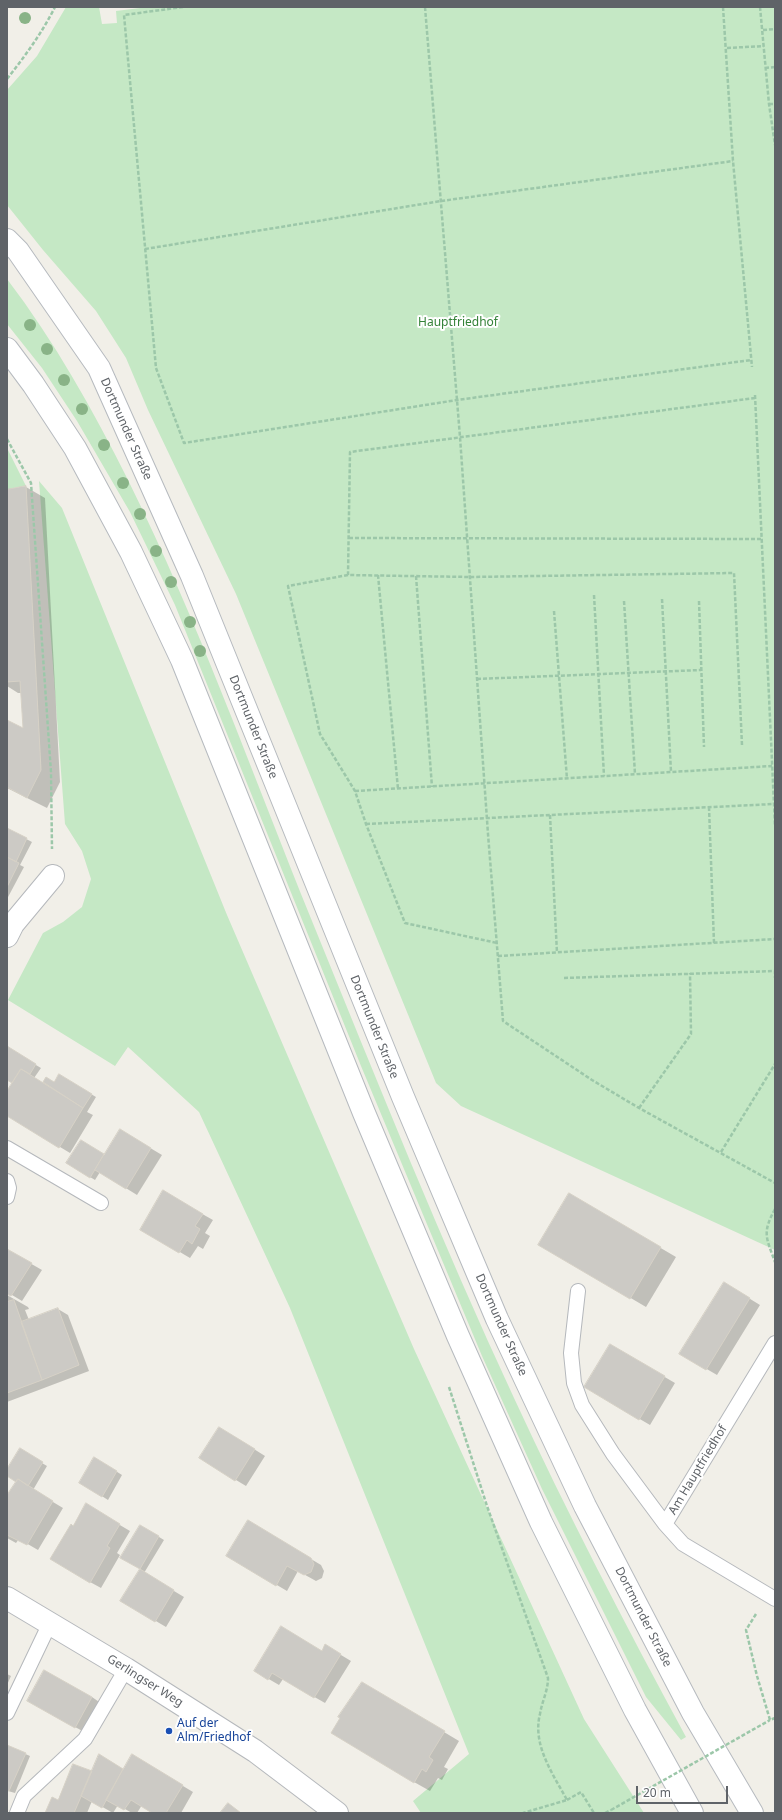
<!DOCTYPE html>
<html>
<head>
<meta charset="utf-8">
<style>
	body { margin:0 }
	#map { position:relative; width:782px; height:1820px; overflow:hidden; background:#f1efe8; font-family:"Noto Sans",sans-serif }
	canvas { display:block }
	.frame { position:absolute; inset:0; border:8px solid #5f6368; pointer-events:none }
	.scale { position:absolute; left:636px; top:1786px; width:92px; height:18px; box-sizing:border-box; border:2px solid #5f6368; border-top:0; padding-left:5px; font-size:12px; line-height:14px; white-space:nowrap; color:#5f6368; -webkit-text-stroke:3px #fff; paint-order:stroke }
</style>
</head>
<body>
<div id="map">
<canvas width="782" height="1820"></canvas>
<div class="frame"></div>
<div class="scale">20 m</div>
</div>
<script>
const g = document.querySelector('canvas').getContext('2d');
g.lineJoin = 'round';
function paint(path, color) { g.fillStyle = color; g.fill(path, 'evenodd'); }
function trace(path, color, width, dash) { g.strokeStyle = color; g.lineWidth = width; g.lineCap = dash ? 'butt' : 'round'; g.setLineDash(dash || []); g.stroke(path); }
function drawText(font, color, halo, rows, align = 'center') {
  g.font = font + ' "Noto Sans",sans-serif'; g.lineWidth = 4; g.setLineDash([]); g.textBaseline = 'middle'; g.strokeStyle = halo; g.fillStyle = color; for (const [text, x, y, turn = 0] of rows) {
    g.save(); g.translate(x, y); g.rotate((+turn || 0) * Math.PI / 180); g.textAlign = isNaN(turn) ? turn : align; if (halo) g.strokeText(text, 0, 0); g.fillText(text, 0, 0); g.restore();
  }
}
const green = new Path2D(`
	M66,7h33l3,17 15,-1 -1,-12 32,-4h627v1243l-314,-144 -25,-23 -200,-489 -88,-184 -22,-52 -30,-47 -53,-61 -36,-45v-115l30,-34z
	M7,279c48,63 86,131 121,201 71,143 124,293 184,441 65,160 129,320 202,477 53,115 112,228 172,339l-5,3 -35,-43 -104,-208 -60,-133 -121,-290 -186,-461 -45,-93 -53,-91 -35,-53 -35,-44z
	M7,448l19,38 -18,3z
	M39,481l23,27 165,407 187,434 170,370 60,94h-223l-8,-12 56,-47 -179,-446 -91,-196 -71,-65 -13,19 -107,-66 35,-67 20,-11 19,-15 9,-28 -9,-28 -17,-27z`);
const shadow = new Path2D(`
	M26,487l19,11 15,284 -13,26 -40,-20v-67l17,9 -2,-37h-4l-11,-7v-197z
	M7,829l25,13 -12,23 4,2 -17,32z
	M7,1048l34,20 -7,10 9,5 3,-5 9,5 4,-8 37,22 -9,15 6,3 -23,38 -63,-38v-22l6,-11 -6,-3z
	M120,1130l42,25 -25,40 -37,-23 -5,8 -28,-17 14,-22 24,15z
	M163,1192l50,28 -8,13 5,3 -7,13 -5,-3 -8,12 -49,-29z
	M569,1194l107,63 -30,50 -107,-63z
	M7,1250l35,20 -20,31 -15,-9z
	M724,1283l36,22 -43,70 -36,-21z
	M7,1295l21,12 1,2 -4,1 4,10 29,-11 10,6 21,56 -82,31z
	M610,1345l65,38 -25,42 -65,-38z
	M230,1434l35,22 -19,30 -10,-6z
	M20,1450l27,16 -14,24 30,18 -25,42 -19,-11 -3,4 -9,-5v-42l10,-14 -10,-7v-4z
	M95,1458l27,17 -14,25 -28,-18z
	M86,1505l44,26 -13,22 3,2 -19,33 -11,-6 -17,-55z
	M249,1522l72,43 3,6 -2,7 -6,3 -18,-10 -11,20 -59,-35z
	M141,1526l23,14 -20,33 40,24 -18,30 -44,-26 19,-32 -19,-11z
	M326,1646l25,15 -26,42 -42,-24 -4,6 -24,-14 67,-19z
	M7,1674l4,2 -4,9z
	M377,1692l82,49 -15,26 4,2 -6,11 -4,-2 -8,13 -16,-9z
	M92,1697l10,7 -16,29 -47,-26z
	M7,1746l23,10 -15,37 -7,-2 -1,2z
	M133,1756l60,36 -12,21h-27l-12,-8 -5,8h-5l-14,-8 -5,8 -21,-12 -5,12h-40l45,-40 18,-12 14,9z`);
const building = new Path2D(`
	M26,486l15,284 -14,28 -20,-11v-67l16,8 -3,-47 -13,1v-195l1,2z
	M7,828l20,10 -11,24 -9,-5z
	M7,857l12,6 -12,24z
	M7,1046l29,18 -6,10 -9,-5 -9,14 -5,-3z
	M21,1069l62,39 -24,40 -52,-32v-25z
	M59,1074l33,20 -9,14 -40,-26 3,-5 8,5z
	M120,1129l31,19 -25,41 -31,-19z
	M81,1140l23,14 -14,24 -24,-15z
	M163,1190l40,24 -8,12 5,3 -8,15 -5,-4 -8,13 -39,-23z
	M569,1193l92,54 -31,52 -92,-54z
	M7,1249l25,14 -21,33 -4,-2z
	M724,1282l26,16 -44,72 -27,-16z
	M14,1300l28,80 -35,13v-91z
	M58,1308l21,57 -37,15 -21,-58z
	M610,1344l55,32 -26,44 -55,-33z
	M219,1427l36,22 -20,32 -36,-23z
	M20,1448l23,14 -15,24 -10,-7 -2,3 -9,-6v-7z
	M94,1457l23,14 -15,26 -23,-14z
	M18,1479l35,22 -26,44 -20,-10v-40z
	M86,1503l34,21 -13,22 3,2 -20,35 -40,-24 21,-35 2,2z
	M248,1520l63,38 3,6 -3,8 -7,3 -17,-9 -11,20 -50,-30z
	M140,1525l19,11 -19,33 -20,-11z
	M140,1569l34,21 -19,32 -35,-21z
	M281,1626l41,25 3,-7 16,10 -27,44 -42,-25 -4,7 -14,-9z
	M44,1670l48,27 -17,31 -48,-27z
	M362,1682l83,49 -16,26 4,3 -7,12 -4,-3 -8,14 -83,-50 9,-15 -2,-1z
	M7,1745l19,8 -17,38 -2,-1z
	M99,1754l24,15 -21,39 -21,-12z
	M132,1754l51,31 -17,28h-14l-21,-13 -7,10 -18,-10z
	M73,1764l19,7 -18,42h-29l7,-16 6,3z
	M228,1803l13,10h-21z`);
const path = new Path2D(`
	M183,7l-59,8 32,353 28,75 273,-43 294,-40
	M425,7l35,430 28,397 15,187 89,59 47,28 136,75
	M723,7l10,154 19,206
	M760,7l9,97 6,41
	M763,30l12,-1
	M727,48l37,-2
	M765,68l10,-1
	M7,79c18,-23 35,-46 48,-72
	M769,104h6
	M145,249l296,-48 292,-40
	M755,395l20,431
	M7,439l24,44 20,289 1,77
	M349,538l412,1
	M348,575l-60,11 32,148 35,57 11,33 39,99 92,20
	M378,575l20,214
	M416,576l16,211
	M594,595l10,181
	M662,599l9,173
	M624,601l11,173
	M699,601l5,146
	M554,611l13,168
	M477,679l224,-9
	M742,745l-8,-172 -264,4 -122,-2 2,-123 405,-54
	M355,791l417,-25
	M709,807l5,136
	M550,815l7,138
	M366,824l408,-20
	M498,956l277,-17
	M564,978l211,-7v7
	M639,1108l52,-74 -1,-61
	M721,1152l54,-88
	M775,1209c-13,24 -9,28 0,53
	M449,1387l38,119 61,172c0,13 -6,23 -8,36 -8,31 13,60 27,86l-44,13
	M756,1614l-10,16 11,46 13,44 5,-2
	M567,1800l14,-8 13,21
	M605,1813l6,-3`);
const service = new Path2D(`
	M7,1148l94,55
	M7,1181l2,7 -2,9
	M578,1291l-7,62 3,30 8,22 31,49 52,70
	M775,1343l-110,181 18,20 92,55
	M7,1713l43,-90
	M17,1813l7,-17 61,-57 41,-70`);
const minor = new Path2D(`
	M7,936l6,-12 40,-48
	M7,1598l119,71 129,82 82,62`);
const secondary = new Path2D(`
	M7,240l11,11 81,117 93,208 211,521 94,222 88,187 108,207 59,100
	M7,349l26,35 42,64 56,104 51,108 182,453 94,223 83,186 94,188 57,103`);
const pathBridge = new Path2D(`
	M611,1810l159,-90`);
const trees = [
	[25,18],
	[30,325],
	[47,349],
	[64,380],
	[82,409],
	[104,445],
	[123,483],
	[140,514],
	[156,551],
	[171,582],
	[190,622],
	[200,651]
];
const markers = [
	[169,1731,4,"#1a4fb4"]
];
const parkNames = [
	["Hauptfriedhof",458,323]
];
const streetNames = [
	["Dortmunder Straße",126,429,66],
	["Dortmunder Straße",253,727,68],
	["Dortmunder Straße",374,1027,68],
	["Dortmunder Straße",501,1325,66],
	["Am Hauptfriedhof",698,1470,-59],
	["Dortmunder Straße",643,1617,63],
	["Gerlingser Weg",145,1681,32]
];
const transitNames = [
	["Auf der",177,1724],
	["Alm/Friedhof",177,1738]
];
paint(green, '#c5e8c5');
paint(shadow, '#0003');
paint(building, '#cccac5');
trace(building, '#d6d1c6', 1);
trace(service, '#b5b8bc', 16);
trace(minor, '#b5b8bc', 24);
trace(secondary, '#b6babf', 24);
trace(path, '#9cc7a9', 2.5, [4, 2]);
trace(service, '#fff', 14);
trace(minor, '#fff', 22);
trace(secondary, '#fff', 22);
trace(pathBridge, '#9cc7a9', 2.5, [4, 2]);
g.fillStyle = '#89b387';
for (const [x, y] of trees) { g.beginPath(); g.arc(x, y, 6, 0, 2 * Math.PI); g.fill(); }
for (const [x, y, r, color] of markers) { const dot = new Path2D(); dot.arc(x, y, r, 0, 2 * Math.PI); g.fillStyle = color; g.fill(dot); trace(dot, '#fff', 1.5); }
drawText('12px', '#348238', '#fff', parkNames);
drawText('12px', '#5f6368', '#fff', streetNames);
drawText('12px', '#164399', '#fff', transitNames, 'left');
</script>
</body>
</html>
